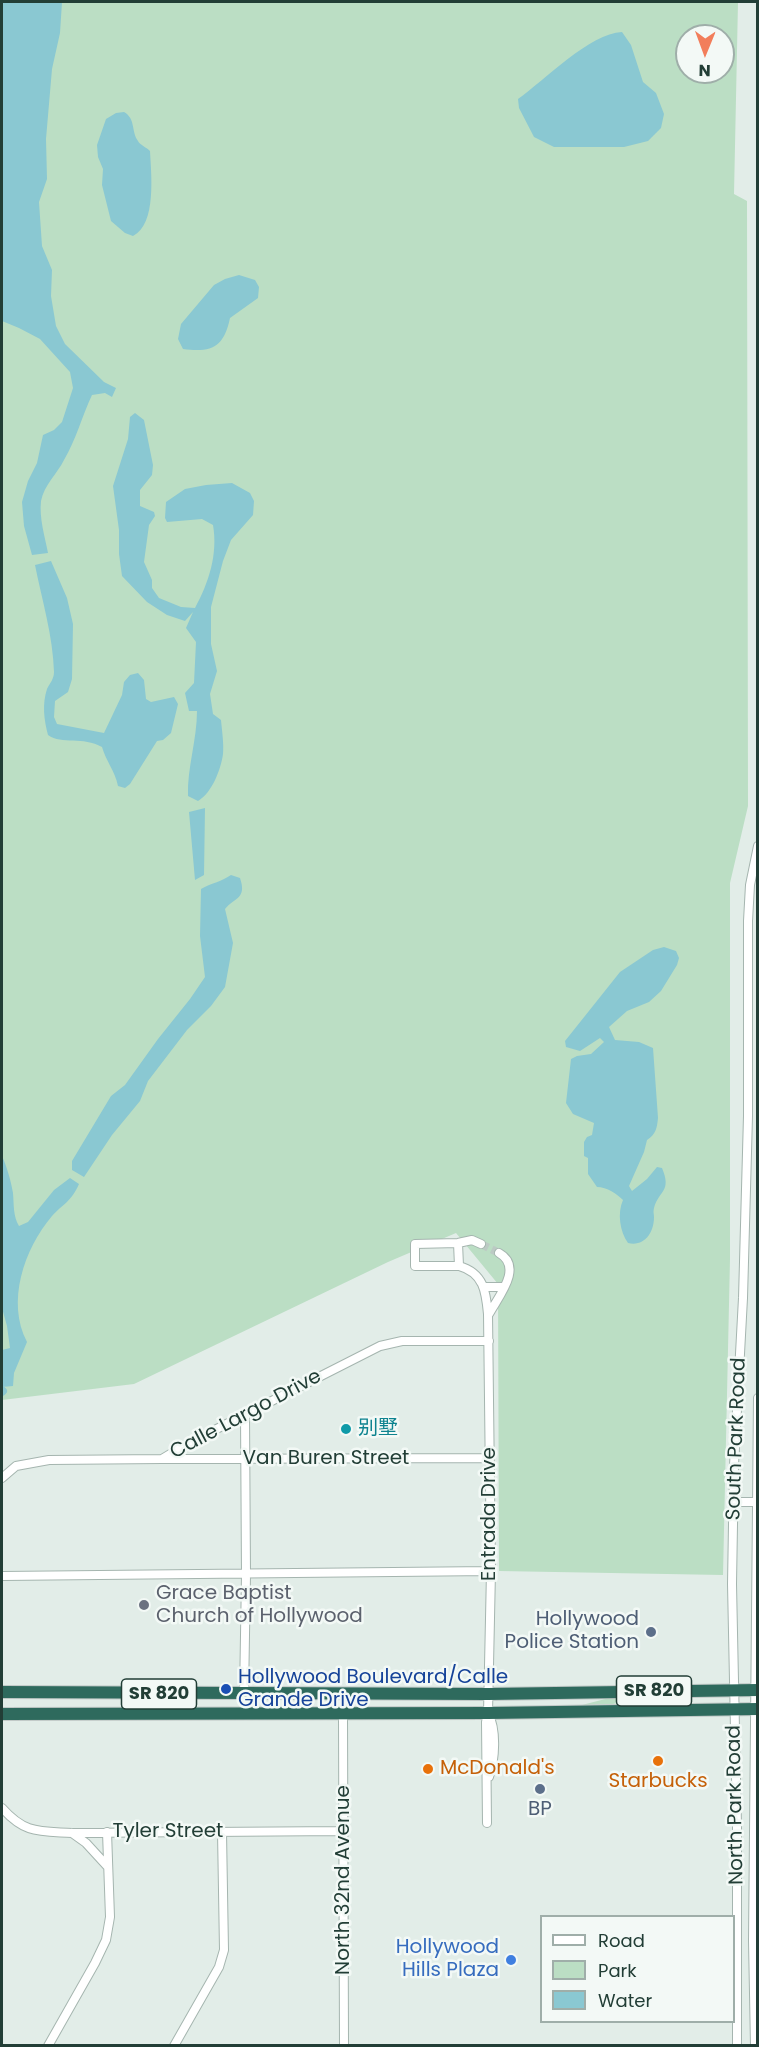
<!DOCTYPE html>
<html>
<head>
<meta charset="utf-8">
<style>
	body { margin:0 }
	#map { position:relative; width:759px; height:2047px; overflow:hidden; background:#e2ede8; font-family:Poppins,sans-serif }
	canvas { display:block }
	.frame { position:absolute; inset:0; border:3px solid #223e36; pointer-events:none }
	.legend { position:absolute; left:540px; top:1915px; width:195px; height:108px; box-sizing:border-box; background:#f3f9f6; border:2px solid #9faea9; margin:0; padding:8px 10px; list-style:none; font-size:18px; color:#223e36 }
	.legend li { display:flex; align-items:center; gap:12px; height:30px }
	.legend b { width:30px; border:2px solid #9faea9 }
	.north { position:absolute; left:675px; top:24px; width:60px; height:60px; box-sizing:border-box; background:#f3f9f6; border:2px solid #9faea9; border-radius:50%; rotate:181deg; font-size:16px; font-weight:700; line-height:24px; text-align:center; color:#223e36 }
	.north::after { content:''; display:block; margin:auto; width:21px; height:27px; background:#f27e5b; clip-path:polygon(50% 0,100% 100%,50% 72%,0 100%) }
</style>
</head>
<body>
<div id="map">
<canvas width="759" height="2047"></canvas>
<div class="frame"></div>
<ul class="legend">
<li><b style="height:8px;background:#fff"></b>Road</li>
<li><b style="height:16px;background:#bbdec4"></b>Park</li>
<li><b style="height:16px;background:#8ac8d2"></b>Water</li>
</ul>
<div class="north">N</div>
</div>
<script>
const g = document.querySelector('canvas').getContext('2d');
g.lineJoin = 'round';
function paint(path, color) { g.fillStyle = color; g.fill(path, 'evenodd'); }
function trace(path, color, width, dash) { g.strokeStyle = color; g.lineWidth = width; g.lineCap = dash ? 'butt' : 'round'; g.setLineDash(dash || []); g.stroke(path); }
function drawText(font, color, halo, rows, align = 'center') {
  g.font = font + ' Poppins,"Noto Sans SC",sans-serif'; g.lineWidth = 5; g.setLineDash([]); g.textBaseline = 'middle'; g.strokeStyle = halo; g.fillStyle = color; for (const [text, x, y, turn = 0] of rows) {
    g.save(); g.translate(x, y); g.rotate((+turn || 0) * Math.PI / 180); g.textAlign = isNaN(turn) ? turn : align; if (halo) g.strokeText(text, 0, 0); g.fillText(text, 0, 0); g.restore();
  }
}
const green = new Path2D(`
	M2,2h736l-4,192 13,7 1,605 -18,77v376l-7,316 -224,-4 -1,-287 -42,-51 -68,29 -254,122 -132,16zM687,36h36v36h-36z
	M613,1697h37l-37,7 -31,1z`);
const water = new Path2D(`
	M3,2h59l-2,31 -8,36 -6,70 1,40 -8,23 3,44 10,24 -1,26 5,30 9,18 39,38 12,6 -4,9 -7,-4 -13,2c-10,21 -16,45 -28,65 -7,14 -20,25 -23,41 -2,17 4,36 7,52l-16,2 -8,-29 -2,-24 6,-21 9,-18 6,-28 11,-5 8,-8 11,-34 -3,-16 -30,-33 -21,-11 -17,-7z
	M622,32l9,13 12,37 13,11 8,21 -3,14 -13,13 -24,6h-70l-20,-10 -15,-29 -1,-9c27,-19 72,-66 104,-67z
	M124,112c12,7 7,19 14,29 2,4 8,6 12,10 1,22 7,73 -17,85l-8,-3 -14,-12 -9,-36 1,-16 -5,-12 -1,-12 9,-26 10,-6z
	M239,275l16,5 4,7 -1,11 -28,20c-6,29 -18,35 -47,31l-5,-10 3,-15 33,-39 11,-6z
	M135,413l9,7 9,45 -1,10 -12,15v16l14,6 1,4 -6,9 -5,37 8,18v8l7,10 22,9 14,1c14,-26 23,-54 18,-83l-11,-6 -35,3 -2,-4 1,-16 19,-13 21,-4 26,-2 18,10 4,8 -1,14 -22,25 -8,21 -12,46v37l6,27 -7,23 3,20 8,6c1,11 3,24 2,34 -2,15 -11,39 -25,47l-10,-5c-1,-28 9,-56 9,-85h-8l-4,-18 9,-10 2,-41 -10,-14 7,-16 -8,9 -18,-6 -20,-13 -25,-26 -3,-22v-24l-6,-44 15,-47 2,-22z
	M51,561l16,37 6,26 -1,55 -4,13 -13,9 -1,16 3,7 47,9 18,-38 2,-13 6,-7 8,-2 6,7 2,19 5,3 23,-5 4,7 -7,29 -8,7 -6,1 -27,43 -5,4 -7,-2c-3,-15 -12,-25 -16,-39 -19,-11 -40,-2 -54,-12 -4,-15 -6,-31 -1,-46 3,-6 7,-10 7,-17 -1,-36 -12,-72 -19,-107z
	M205,808l-1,67 -9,5 -6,-68z
	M231,875l9,3c7,21 -5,19 -15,31l8,34 -8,44 -14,19 -24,24 -39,51 -8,20 -28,34 -28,42 -12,-7v-9l39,-65 14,-11 33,-46 32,-40 15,-22 -5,-41 1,-47c10,-6 20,-7 30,-14z
	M664,947l12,4 3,7 -2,7 -16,26 -12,11 -22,9 -18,16 6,13 24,2 14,6 5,70c-1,10 -2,16 -11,22l-3,12 -15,34 3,5 15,-12 10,-12 5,1c10,24 -3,22 -8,40 -1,5 0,5 0,9 0,16 -10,30 -26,26 -8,-11 -11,-30 -5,-43 -6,-6 -16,-13 -26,-13l-9,-13v-16l-4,-2v-14l3,-5 5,-2 2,-12 -21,-9 -7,-11 5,-44 6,-3 14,-2 13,-12 -4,-4 -20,13 -14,-4 -1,-6 55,-69 33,-22z
	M2,1156c5,11 9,25 11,37 1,12 0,23 6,33l9,-4 26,-32 16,-12 9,6c-8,18 -15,19 -27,32 -28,33 -46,86 -25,126l-13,31 -1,13 -11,1v-37l8,-2 -3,-22 -5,-18z`);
const canal = new Path2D(`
	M2,1392l1,-1`);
const minorTunnel = new Path2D(`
	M481,1244l18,9`);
const minor = new Path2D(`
	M458,1243l1,23h-44v-22l43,-1 14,-3 9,4
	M459,1266c25,7 27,26 29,48l3,257 -3,142 -2,9 1,101
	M485,1287h19
	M489,1314c9,-17 35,-47 10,-61
	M163,1459l327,-1
	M2,1478l14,-12 33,-6 113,-1 25,-15 193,-98 22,-5h87
	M733,1502h23
	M2,1576l489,-5
	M244,1695l2,-120 -1,-161
	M488,1713c9,17 7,46 1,64
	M343,1714l1,332
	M2,1808c23,26 37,23 70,25l271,-2
	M72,1833l14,10 22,24
	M48,2046l47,-83 11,-23 4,-23 -3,-85
	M174,2046l45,-79 5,-17 -2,-118
	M737,2046v-220l-5,-242 2,-119 9,-167 5,-182v-195l2,-36 8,-39
	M755,2046l-2,-105 5,-543`);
const highway = new Path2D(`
	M2,1692l486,2 270,-4
	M2,1714l486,-1 270,-4`);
const markers = [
	[346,1429,6,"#0f9aa8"],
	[144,1605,6,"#6b7280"],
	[651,1632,6,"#5c6f8a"],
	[226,1689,6,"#1a4fb4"],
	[658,1761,6,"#e8710a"],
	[428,1769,6,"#e8710a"],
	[540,1789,6,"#5c6f8a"],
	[511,1960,6,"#3f7fe0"]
];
const shields = [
	[654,1691,75],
	[159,1694,75]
];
const shieldNames = [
	["SR 820",654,1691],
	["SR 820",159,1694]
];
const streetNames = [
	["Calle Largo Drive",246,1415,-28],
	["South Park Road",737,1439,-88],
	["Van Buren Street",326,1459],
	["Entrada Drive",490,1514,-90],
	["North Park Road",736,1805,-91],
	["Tyler Street",168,1832],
	["North 32nd Avenue",344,1880,-90]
];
const cultureNames = [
	["别墅",358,1429]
];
const worshipNames = [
	["Grace Baptist",156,1594],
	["Church of Hollywood",156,1617]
];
const serviceNames = [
	["Hollywood",639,1620],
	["Police Station",639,1643],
	["BP",540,1810,"center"]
];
const transitNames = [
	["Hollywood Boulevard/Calle",238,1678],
	["Grande Drive",238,1701]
];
const foodNames = [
	["McDonald's",440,1769],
	["Starbucks",658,1782,"center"]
];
const shopNames = [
	["Hollywood",499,1948],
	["Hills Plaza",499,1971]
];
paint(green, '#bbdec4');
paint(water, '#8ac8d2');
trace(canal, '#8ac8d2', 8);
trace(minorTunnel, '#bccac4', 8, [8, 4]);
trace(minor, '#a5b5af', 10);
trace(highway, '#c1c9c7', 14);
trace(minor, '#fff', 8);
trace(highway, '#2e6a5d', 12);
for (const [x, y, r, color] of markers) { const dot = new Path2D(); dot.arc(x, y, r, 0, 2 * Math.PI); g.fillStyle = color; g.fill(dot); trace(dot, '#f3f9f6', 2); }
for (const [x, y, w] of shields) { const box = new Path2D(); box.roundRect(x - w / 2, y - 15, w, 30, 4.5); g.fillStyle = '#f3f9f6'; g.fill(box); trace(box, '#223e36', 1.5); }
drawText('bold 18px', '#223e36', null, shieldNames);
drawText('20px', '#223e36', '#f3f9f6', streetNames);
drawText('20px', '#0d838f', '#f3f9f6', cultureNames, 'left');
drawText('20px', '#5b616d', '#f3f9f6', worshipNames, 'left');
drawText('20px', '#4e5e75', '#f3f9f6', serviceNames, 'right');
drawText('20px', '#164399', '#f3f9f6', transitNames, 'left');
drawText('20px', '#c56008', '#f3f9f6', foodNames, 'left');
drawText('20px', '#366cbe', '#f3f9f6', shopNames, 'right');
</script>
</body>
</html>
